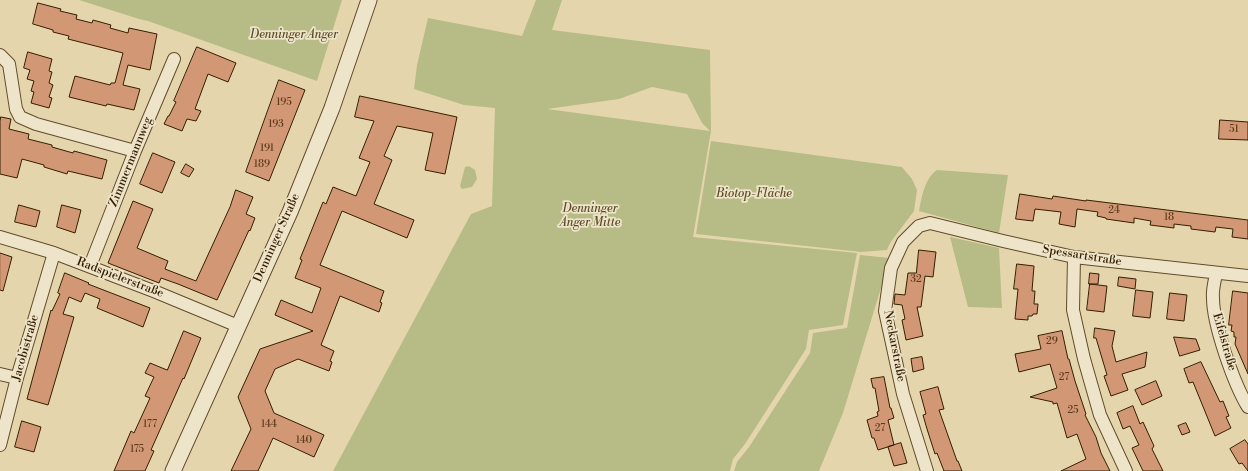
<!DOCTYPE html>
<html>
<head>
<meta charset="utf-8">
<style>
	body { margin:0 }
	canvas { display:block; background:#e5d5ac }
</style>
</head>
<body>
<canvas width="1248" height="471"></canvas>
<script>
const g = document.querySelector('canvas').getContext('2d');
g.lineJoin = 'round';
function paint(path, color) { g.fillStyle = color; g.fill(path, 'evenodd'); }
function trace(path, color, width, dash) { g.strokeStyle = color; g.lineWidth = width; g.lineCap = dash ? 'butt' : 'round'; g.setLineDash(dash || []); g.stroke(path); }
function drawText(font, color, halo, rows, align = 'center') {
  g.font = font + ' "Libre Bodoni",serif'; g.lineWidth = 3.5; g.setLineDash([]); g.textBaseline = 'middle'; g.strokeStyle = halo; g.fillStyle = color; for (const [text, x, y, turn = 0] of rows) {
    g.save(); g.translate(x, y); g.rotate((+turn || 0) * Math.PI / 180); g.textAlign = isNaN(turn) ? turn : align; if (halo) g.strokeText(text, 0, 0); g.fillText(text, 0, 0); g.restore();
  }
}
const green = new Path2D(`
	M79,0h263l-25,81 -169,-60 -9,-2z
	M536,0h26l-10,30 158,20 1,81 -18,106 164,16 -14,72 -34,5 -3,19 -61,95 -12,15 -3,12h-397l138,-257 21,-8 3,-98 -31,-3 -50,-16 3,-24 11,-47 94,18zM652,87l35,7 15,29 8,8 -163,-22 72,-10z
	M711,141l191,26 10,12 5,11 -3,21 -24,32 -3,7 -26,2 -165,-18z
	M469,166l6,4 2,9 -5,8 -10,2 -2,-3 5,-19z
	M937,170l71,5 -9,58 -80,-22c3,-14 5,-32 18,-41z
	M950,237l49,11 3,60 -34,-1z
	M860,255l30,3 -47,155 -24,58h-85l3,-9 12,-15 61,-94 3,-20 34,-5z`);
const building = new Path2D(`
	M38,3l23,6 -1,2 17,4 -1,4 16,4 1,-3 18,5 -1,3 18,5 1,-5 28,6 -7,36 -22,-5 -5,20 17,4 -6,21 -27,-6 -1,2 -37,-9 6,-21 35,9 1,-2h4l8,-30 -55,-14 1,-3 -16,-4v-2l-20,-6z
	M197,47l39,16 -8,19 -20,-8 -13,35 6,2 -5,10 -9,-2 -5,12 -18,-7 4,-8h1l7,-14 -2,-1z
	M28,52l24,7 -3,12 3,1 -3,11 4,2 -4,12 3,1 -3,10 -18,-5 3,-11 -3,-1 3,-10 -7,-2 3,-9 -6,-2z
	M279,80l26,10 -36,91 -23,-9z
	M360,96l97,21 -12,57 -20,-4 8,-37 -36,-7 -13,30 8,4 -18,44 40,16 -7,18 -65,-27 -22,54 64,26 -4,11 2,1 -3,9 -39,-16 -19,49 13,6 -4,10 2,1 -3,9 -31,-12 -23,10 -10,22 9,22 50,22 -10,22 -41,-19 -15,33h-27l20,-42 -13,-32 22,-48 53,-18 -38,-16 6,-15 31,13 9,-25 -26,-10 7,-18 -2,-1 23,-57 3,2 7,-17 23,9 14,-34 -11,-4 15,-37 -19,-4z
	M1,117l10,2 -2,10 20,5 -1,5 24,6v2l21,6 1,-2 33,9 -5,19 -34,-8 -1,3 -23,-7v-2l-22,-6 -5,19 -17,-4v-52z
	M1220,120l28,2v18l-29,-1z
	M153,153l22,9 -13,31 -22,-9z
	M186,164l8,5 -5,8 -8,-4z
	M236,190l17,7 -7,17 9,4 -5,13 -1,-1 -32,70 -39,-16 -17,-6 -2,5 -51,-20 25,-62 20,8 -16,39 31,13 -3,8 31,12 34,-74z
	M1020,194l32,5 1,-3 33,5v-1l162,20v19l-16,-2 1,-8 -17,-2 -1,5 -24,-3v-3l-17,-2v4l-24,-3 1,-4 -17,-3v5l-28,-4v-1l-9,-2 1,-4 -21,-3 -2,18 -16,-3 2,-12 -26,-3 -2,12 -17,-2z
	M19,205l21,6 -4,16 -21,-5z
	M62,205l19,5 -6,23 -18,-6z
	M919,250l17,2 -3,25 -8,-1 -4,31h-4l6,29 -17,4 -4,-20 3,-1 -3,-14 -8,-1 1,-10 10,1 3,-22h8z
	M0,253l12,4 -9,34 -3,-1z
	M1017,264l17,2 -2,25h3l-1,13h4l-1,10h-4l-1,2h-4v4l-13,-1 3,-30h-4z
	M65,273l24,10 -1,1 62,24 -7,19 -46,-19 3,-9 -15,-6 -4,9 -12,-5 -6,17 11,3 -26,88 -21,-6 24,-89 1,1 8,-17 -2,-1z
	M1090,273l9,1 -1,10h-9z
	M1119,277l17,2 -1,10 -17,-3z
	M1090,284l17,2 -3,26 -17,-2z
	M1136,290l17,2 -3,26 -17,-2z
	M1233,291l15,2v81l-13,-30 1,-7h-2v-5l-3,-1 1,-6h-3z
	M1170,293l17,2 -3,26 -17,-2z
	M1095,328l20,3 -3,15 4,16 31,-10 -2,15 -23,7 6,16 -17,6 -7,-20 3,-1 -11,-37h-2z
	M184,331l17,7 -17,41 -1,-1 -32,72 3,1 -9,20h-31l17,-40 3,2 16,-35 -5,-2 9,-19 -9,-4 5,-10 17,7z
	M1062,331l6,28h1l6,22 11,33 -1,1 11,22 5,16 9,18h-49l25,-12 -9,-25 -10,4 -10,-35 -4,1v-2l-23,-5 27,-9 -7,-24 -31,8 -4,-18 26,-5 -3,-13z
	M1174,337l22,2 4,11 -20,6z
	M922,357l2,12 -11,3 -2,-13z
	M1201,362l19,40 3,-1 6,15 -3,1 5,11 -16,8 -22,-54 -4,1 -5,-14z
	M884,377l6,31h1l3,10 -6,2 6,25 -16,5 -4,-12h-2l-5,-18 11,-4 -1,-4 2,-1 -4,-23h-2l-2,-9z
	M1156,381l6,15 -20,9 -7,-15z
	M938,387l6,22 -5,1 18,51h1l4,10h-18l-7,-18 -2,1 -8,-25 -4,-14 3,-1 -6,-22z
	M1133,406l7,18 3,-2 11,24 -2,3 11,22h-20l-11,-23 7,-3 -9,-19 -7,3 -6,-16z
	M22,421l19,6 -7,25 -19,-5z
	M1186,423l4,9 -8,3 -4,-9z
	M1245,440l3,4v27l-6,-8 -3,1 -9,-15z
	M901,443l6,20 -13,3 -6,-19z`);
const minor = new Path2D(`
	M0,55l9,9 7,45 4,8 16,7 99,27
	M0,237l54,16 102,39 82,34
	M1074,257l-1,53 11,49 16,56 26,56
	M90,266l45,-115 39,-92
	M1216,273c-1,8 -4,17 -3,25 0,27 21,86 35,109
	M0,374l17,4
	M0,445l17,-67 37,-125
	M927,471l-24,-77 -18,-83 6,-43 12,-26 16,-16 11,-3 73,18 71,16 174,19`);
const tertiary = new Path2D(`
	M173,471l117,-259 23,-57 19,-47 37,-108`);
const numberNames = [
	["195",284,103],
	["193",276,125],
	["51",1234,130],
	["191",267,149],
	["189",262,165],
	["24",1114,211],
	["18",1169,218],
	["32",916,280],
	["29",1052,342],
	["27",1064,378],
	["25",1073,411],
	["177",150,425],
	["144",269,425],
	["27",880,429],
	["140",304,441],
	["175",137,450]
];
const parkNames = [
	["Denninger Anger",294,35],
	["Biotop-Fläche",754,194],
	["Denninger",590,209],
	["Anger Mitte",590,223]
];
const streetNames = [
	["Zimmermannweg",131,162,-68],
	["Denninger Straße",277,238,-66],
	["Spessartstraße",1082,256,9],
	["Radspielerstraße",120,278,21],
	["Eifelstraße",1224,342,74],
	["Neckarstraße",894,346,79],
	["Jacobistraße",26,348,-74]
];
paint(green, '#b7bc87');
paint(building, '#d29774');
trace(building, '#351e00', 1);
trace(minor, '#614c2b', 14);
trace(tertiary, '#614c2b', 17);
trace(minor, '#eee4c9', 12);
trace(tertiary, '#eee4c9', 15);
drawText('10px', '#5c3c1d', null, numberNames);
drawText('italic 12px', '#5c4d28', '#eee4c9', parkNames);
drawText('12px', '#351e00', '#eee4c9', streetNames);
</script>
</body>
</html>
